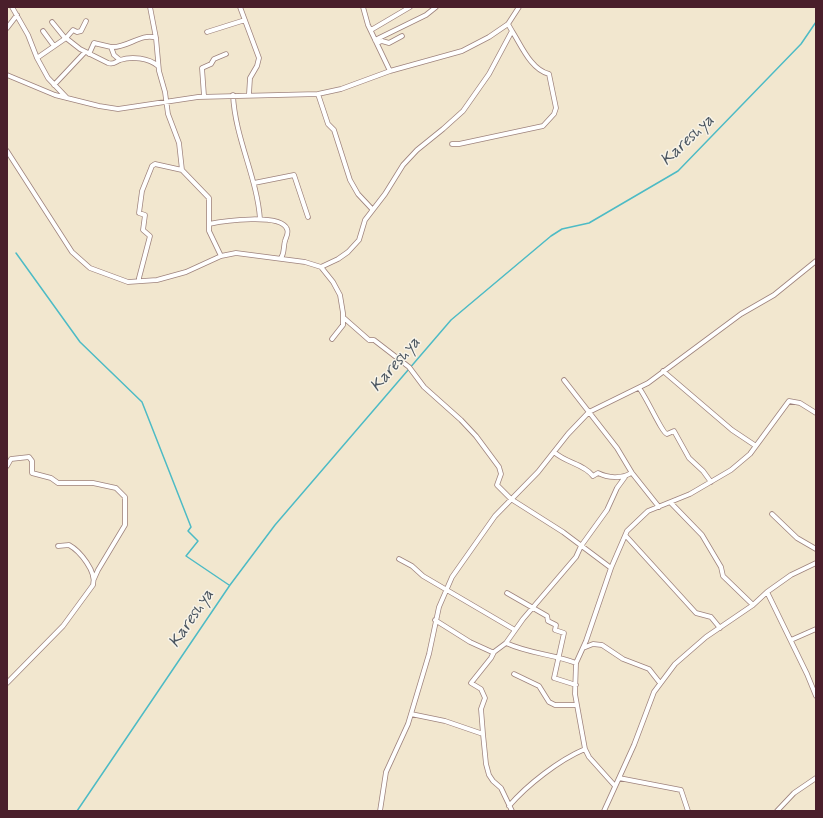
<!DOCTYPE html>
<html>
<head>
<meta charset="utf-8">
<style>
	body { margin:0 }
	#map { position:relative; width:823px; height:818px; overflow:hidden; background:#f2e7cf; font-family:Mynerve,sans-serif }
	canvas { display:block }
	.frame { position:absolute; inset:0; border:8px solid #4a1f2b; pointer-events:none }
</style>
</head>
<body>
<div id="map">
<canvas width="823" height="818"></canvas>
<div class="frame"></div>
</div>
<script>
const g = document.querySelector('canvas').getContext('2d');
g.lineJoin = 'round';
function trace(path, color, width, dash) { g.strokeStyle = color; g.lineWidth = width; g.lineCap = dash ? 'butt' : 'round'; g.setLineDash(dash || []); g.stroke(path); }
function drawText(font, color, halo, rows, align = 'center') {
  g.font = font + ' Mynerve,sans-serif'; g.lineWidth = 3; g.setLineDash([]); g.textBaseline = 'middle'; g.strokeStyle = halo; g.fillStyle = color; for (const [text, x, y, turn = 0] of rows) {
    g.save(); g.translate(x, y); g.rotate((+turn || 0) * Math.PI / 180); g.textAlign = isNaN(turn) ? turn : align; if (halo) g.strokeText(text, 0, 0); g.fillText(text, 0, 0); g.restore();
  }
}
const stream = new Path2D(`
	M16,253l64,89 62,60 49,125 -3,4 10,10 -12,15 43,29
	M77,811l153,-226 45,-60 176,-205 100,-84 11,-7 27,-6 89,-52 123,-127 15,-22`);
const minor = new Path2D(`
	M12,7l16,28 9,23 11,20 19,20
	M150,7l6,31 3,33 6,21 3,22 11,29 3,27 27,28v33l12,25
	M240,7l19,51 -2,8 -7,12 -1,16
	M363,7l5,18 22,46
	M52,22l13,16
	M7,28l10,-13
	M371,30l39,-23
	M43,31l11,15
	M207,32l38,-12
	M66,38l7,-8 4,2 4,-1 5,-10
	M375,40l51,-25 10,-8
	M377,43l5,-2 7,2 13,-7
	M111,47c15,2 31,-15 45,-9
	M89,54l5,-11 17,4 3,8 6,5
	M37,58l29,-20 14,11 28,14c6,2 7,-1 12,-3 12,-4 29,-2 38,6
	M7,75l48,20 44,11 19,3 80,-12 120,-3 23,-5 49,-18 72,-20 27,-14 19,-13 11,-17
	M54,85l31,-33
	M318,94l10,30 6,6 16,50 8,14 14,15
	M233,95c2,43 24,82 27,124
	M204,96l-2,-28 9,-4 3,-5 12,-5
	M452,144h7l84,-18 11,-12 2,-6 -7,-34c-18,-4 -28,-29 -37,-43
	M7,151l65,101 18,16 38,14 29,-2 29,-8 35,-16 15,-3 69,9 16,5 12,15 7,13 3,18v12l-11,14
	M254,183l40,-8 14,42
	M209,224c14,-3 72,-11 78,5 2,4 -1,8 -2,12 -2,6 0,11 -4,17
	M321,267l17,-8 10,-7 11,-12 6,-20 20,-26 18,-29 14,-15 26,-21 20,-18 26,-37 23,-43 -4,-7
	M139,281v-3l11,-42 -7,-6 2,-15 -6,-2 3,-22 10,-25 3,-2 27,6
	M344,318l25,22h5l35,27 15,20 37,33 15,16 23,31 2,7 -4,11 14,14 52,33 48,36
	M663,371l69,59 24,16
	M564,380l53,68 15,25 27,34
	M639,388c7,8 23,45 28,46l7,-3 15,27 14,13 8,11
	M554,452c12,11 30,12 39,24l5,-3c10,5 23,6 33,0
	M7,466l4,-7 18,-2 3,4v12l19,5 7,5h35l23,5 9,9v28l-27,45 -4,9
	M671,503l31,32 19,32 2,9 30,29
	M772,514l25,24 19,11
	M626,536l70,77 15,4 9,11
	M399,559l13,7 11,10 92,54
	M767,592l40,82 9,22
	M507,593l40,23 1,5 8,4 -1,5 9,3 -10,45 22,7
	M435,620l35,22 22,10h2l12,-9c24,11 47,11 70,20
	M791,640l25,-11
	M506,643l17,-24 53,-62 5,-11 26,-36 10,-22 8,-11
	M583,648l10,-4 9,1 21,14 26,10 11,14
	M514,674l25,12 10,16 6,3h22
	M7,683l56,-57 30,-41c4,-13 -13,-34 -24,-40l-11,1
	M411,714l34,7 38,13 3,30 3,11 4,6 8,7 11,23
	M483,734l-2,-25 4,-11 -4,-9 -10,-6 20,-25 3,-6
	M619,778l62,12 7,21
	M615,786l-26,-29 -4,-8 -10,-55 1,-31 10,-22 25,-73 16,-37 21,-20 42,-17 41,-24 19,-16 39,-53 11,2 16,10
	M509,806c18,-21 50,-46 76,-57
	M380,811l6,-39 22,-48 21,-70 10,-47 13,-30 43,-61 43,-44 30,-38 21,-22 59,-29 93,-69 33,-19 42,-34
	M604,811l30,-66 20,-53 21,-28 31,-27 47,-32 14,-13 24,-17 25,-12
	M777,811l17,-18 22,-15`);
const waterNames = [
	["Kareshya",688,141,-43],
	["Kareshya",396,365,-49],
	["Kareshya",192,619,-56]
];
trace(stream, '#4dbbc5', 1.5);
trace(minor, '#9e837d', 5.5);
trace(minor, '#fff', 4);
drawText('italic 17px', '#4b5661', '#f7f3e8', waterNames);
</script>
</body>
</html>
